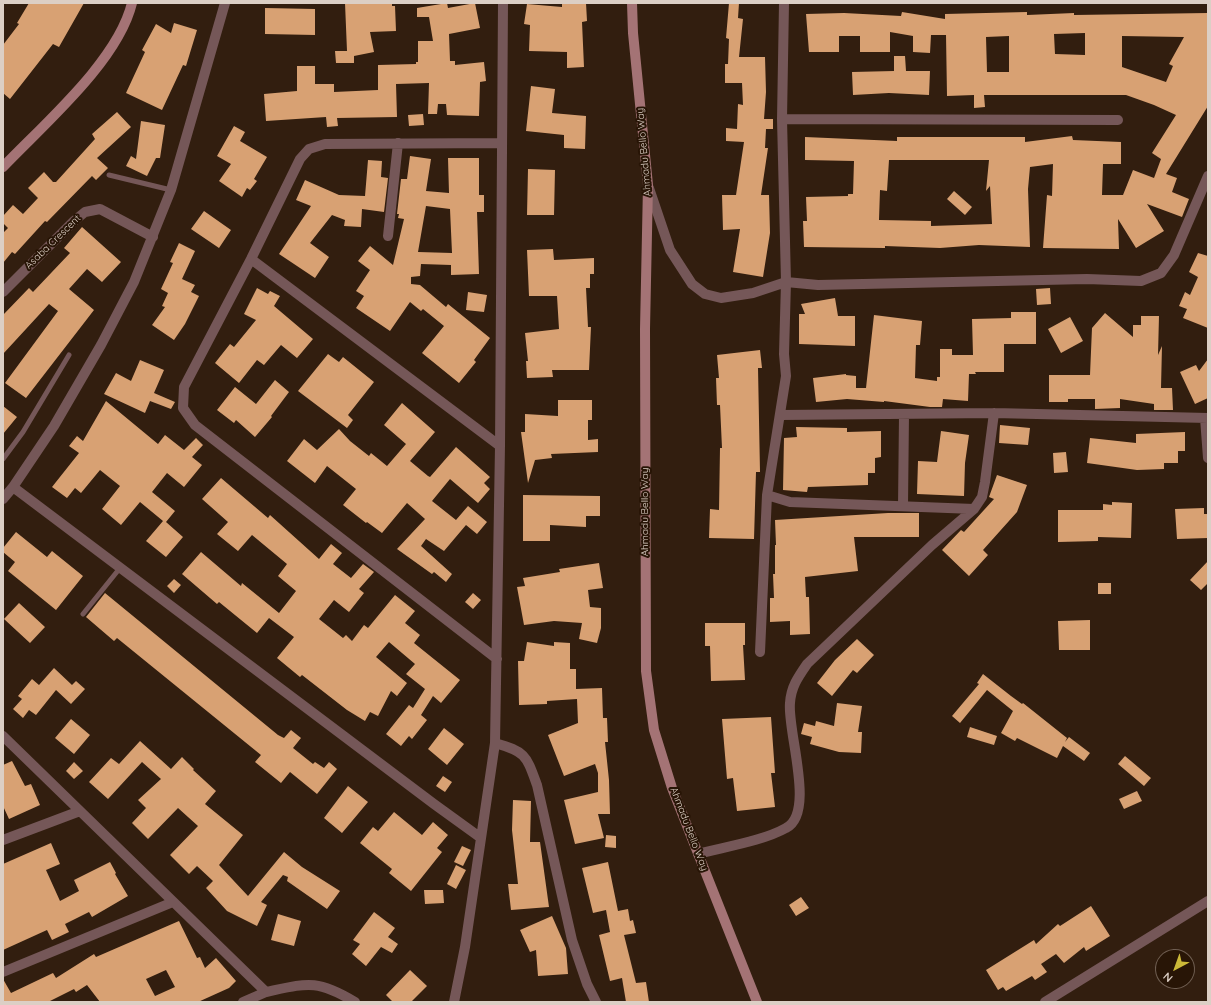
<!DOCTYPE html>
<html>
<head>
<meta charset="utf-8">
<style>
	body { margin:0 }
	#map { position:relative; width:1211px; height:1005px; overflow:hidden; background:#321e0f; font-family:Quicksand,sans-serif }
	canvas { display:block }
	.frame { position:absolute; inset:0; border:4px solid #dccfc5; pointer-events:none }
	.north { position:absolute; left:1155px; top:949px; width:40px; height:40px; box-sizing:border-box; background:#281506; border:1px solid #705f52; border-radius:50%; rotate:221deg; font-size:11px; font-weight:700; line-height:16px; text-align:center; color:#dccfc5 }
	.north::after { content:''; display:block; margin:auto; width:14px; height:18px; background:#ccb938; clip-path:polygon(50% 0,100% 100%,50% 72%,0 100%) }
</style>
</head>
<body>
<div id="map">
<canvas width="1211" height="1005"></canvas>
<div class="frame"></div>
<div class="north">N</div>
</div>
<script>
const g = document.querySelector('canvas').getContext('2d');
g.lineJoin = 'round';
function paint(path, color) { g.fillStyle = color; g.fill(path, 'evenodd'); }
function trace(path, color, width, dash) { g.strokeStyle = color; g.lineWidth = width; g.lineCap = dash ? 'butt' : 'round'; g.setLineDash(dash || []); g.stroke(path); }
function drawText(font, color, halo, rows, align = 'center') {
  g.font = font + ' Quicksand,sans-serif'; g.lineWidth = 4; g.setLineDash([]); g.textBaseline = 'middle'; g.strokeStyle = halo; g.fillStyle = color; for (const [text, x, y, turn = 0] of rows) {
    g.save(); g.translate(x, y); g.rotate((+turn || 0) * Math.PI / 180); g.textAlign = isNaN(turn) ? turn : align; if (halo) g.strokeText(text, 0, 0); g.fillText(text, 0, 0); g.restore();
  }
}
const building = new Path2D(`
	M29,3h55l-25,44 -6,-3 -43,55 -7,-6v-48l16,-21 -2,-1z
	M345,3h47v3h3l1,25 -26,1 4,20 -20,4v7h-18l-1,-12h12z
	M447,3l1,5 27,-5 5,25 -31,6 1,27h5v4l29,-3 2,19 -6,1 -1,34 -32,-1 -1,-11h-8l-1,10h-9l1,-31 -33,1 1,33 -60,1 1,8 -11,1 -1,-10 -60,4 -2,-27 33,-3v-25h18v18h19v8l44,-2v-25l38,-1v-2h2v-21h15l-4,-24h-12v-9z
	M562,3h24l1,18 -5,1 2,45 -17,1v-16l-38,-1 1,-26 -6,-1 3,-20 35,3z
	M729,3h10l-1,15 5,1 -4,38h26l1,35 -2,27h9v10h-7l-1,19h3l-7,47h8l1,38 -7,44 -30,-5 7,-43 -17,1 -1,-35h14l8,-53 -18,-1v-13l11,1 1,-25 5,1 -1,-22h-17v-19h3l1,-25 -3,-1z
	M265,8l50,1v26l-50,-1z
	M902,12l43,7v-5l82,-2v3l47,-2v2l134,-2v93l-42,68 11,4 -5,14 17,7 -7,18 -35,-13 17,27 -28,17 -18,-29 1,30 -76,-1 4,-53 5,1 1,-32 -23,3 -2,22 2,58 -51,-2 -39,3 -55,-2v2l-81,-1 -1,-26h4l-1,-24 42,-1v-2h5l1,-33 -49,-1v-23l92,4v-4h128v5l47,-6 1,4 48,2v22h-18l-1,31h21l10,-25 21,8 7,-19 -9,-6 24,-38 -22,-10 -28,-10h-142l1,12 -11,1v-13l-27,1 -1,-61h-15l-1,18 -17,-1v-16l-23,-4v20h-30v-16h-21v16h-30l-3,-38 38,-1 57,3zM1085,33v22l-30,-1 -1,-20zM1009,36v36h-22l-1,-35zM1122,36l62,1 -15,27 4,2 -7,16 -44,-15zM889,160h100l-3,31 4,-5 2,38 -61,2v-5l-52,-1 1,-30 7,1z
	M174,23l23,7 -11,36 -3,-1 -21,45 -36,-17 19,-41 -3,-2 14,-26 15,9z
	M894,56h11l1,15h24l-1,24 -40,-2 -36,2 -1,-23 42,-1z
	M531,86l24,3 -3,24 34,3 -1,33 -21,-1v-13l-38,-4z
	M117,112l14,15 -34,31 11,10 -12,12 -4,-4 -45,46 -2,-1 -30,33 -3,-2 -9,11v-30l5,-5 -5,-5v-7l10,-11 10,9 15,-16 -10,-10 16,-16 9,10h3l39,-43 -3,-5z
	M423,114l1,11 -15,1 -1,-11z
	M141,121l24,4 -5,33h-4l-9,18 -21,-10 5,-10 5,3z
	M234,126l11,6 -5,9 27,16 -13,22 3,2 -7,9 -3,-2 -5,9 -23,-16 12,-17 -14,-8z
	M410,156l21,3 -5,32 23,2 -1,-35h31v37h5v17h-7l2,62 -28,1v-10l-30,-1 -1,12 -9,1v7l9,1 26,22 2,-3 42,34 -16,22 2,2 -17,21 -37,-30 22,-27 -21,-17 -2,2 -11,-9 -20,29 -34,-23 8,-12 -8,-5 14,-21 -12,-9 12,-15 23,19 11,-46 -6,-1 1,-4h-2l4,-35h6zM426,206l24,3 2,44 -34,-1z
	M368,160l14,1 -1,16 7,1 -4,34 -22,-3 -1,18 -17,-1 1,-6 -13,-5 -22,28 19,14 -14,21 -36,-24 32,-48 -15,-6 9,-20 34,15 26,1z
	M528,169l27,1 -1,45h-27z
	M954,191l18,16 -7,8 -18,-16z
	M204,211l27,19 -12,18 -28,-19z
	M82,227l39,35 -19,20 -15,-13 -18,20 25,21 -68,88 -21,-15 53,-72 -9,-7 -46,50v-39l26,-27 4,4 37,-39 -6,-5z
	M179,243l16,8 -13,28 13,6 -4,7 8,4 -14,28 -11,16 -22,-15 13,-18 -3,-1 6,-13 -7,-4 12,-26 -3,-1z
	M553,249l1,11 40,-2v16h-4v14h-4l2,39h3l-2,43h-37l1,7 -26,1 -1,-17h2l-3,-28 34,-4 -2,-33h-28l-2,-46z
	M1198,253l10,3v72l-25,-10 4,-9 -8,-3 6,-14 5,3 8,-18 -9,-5z
	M257,288l11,6 2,-3 10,5 -6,10 39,33 -16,19 -16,-13 -17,20 -7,-5 -18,23 -24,-20 15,-19 4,3 22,-27 -12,-6z
	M1050,288l1,16 -14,1 -1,-16z
	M468,292l19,3 -3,17 -18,-2z
	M835,298l3,18h17v30l-56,-2v-30h6l-4,-10z
	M1011,312h25v32h-32v28h-29l1,2h-7l-1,27 -25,-2 -1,8h-12l-46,-6v1l-37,-3 -31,3 -3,-24 33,-4v1l10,1v12h10l8,-73 48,6 -2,24h-4l-1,33 22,3v-4h3v-28h12v6h21l-1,-36 39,-1z
	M1105,313l28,24v-12h8v-9h18l-1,39 4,-9 -1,42h11l1,22h-19v-6l-34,-5v9l-25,1v-10h-27v3h-19v-27h41l2,-47z
	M1070,317l13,24 -22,12 -13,-24z
	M760,350l2,18h-4l2,104h-4l-2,67 -45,-1 1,-29 9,1 1,-62h2l-2,-43h-3l-1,-27h3l-2,-23z
	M328,354l11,8 4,-5 31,25 -26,33 5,5 -6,8 -49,-37z
	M1208,359v39l-13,6 -15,-32 16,-7 3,6z
	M140,360l24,10 -10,23 21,9 -4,7 -21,-8 -5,12 -41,-19 12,-21 15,8z
	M275,380l14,12 -18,24 1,1 -17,20 -19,-17 -2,3 -17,-13 18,-23 21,17z
	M558,400h34v20h-4v20l10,-1v13l-47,2 1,4 -17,2 -7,23 -7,-51h4v-18l33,2z
	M106,401l52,43 7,-9 19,15 12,-12 7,7 -11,12 10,8 -18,22 -17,-14 -15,19 23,19 -9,11 17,15 -17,20 -20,-16 17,-20 -23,-19 -19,23 -19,-16 18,-23 -20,-16 -19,23 -6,-5 -8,10 -15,-11 27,-34 -10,-7 8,-10 6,5z
	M402,403l33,29 -25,29 18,15 2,1 26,-30 34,30 -6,6 6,6 -12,14 -28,-24 -18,22 24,19 12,-14 19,16 -10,12 -11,-9 -22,26 -18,-12 -5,7 31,28 -6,8 -12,-10 -2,2 -35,-25 28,-30 -18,-16 -25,30 -15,-11 -1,1 -23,-18 13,-16 -29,-23 -12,17 -28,-22 17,-22 13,11 22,-21 11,12 19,15 2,-3 16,13 19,-22 -22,-19z
	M3,406l14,11 -14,17z
	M1000,425l30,3 -2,17 -29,-2z
	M796,427l51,1v4l34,-1v26l-6,1v15h-7v12l-60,2 -1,5 -24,-2 1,-52 13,-1z
	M941,431l28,4 -4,28 -1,33 -47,-2 1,-33 19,1z
	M1185,432v19h-7v12h-14v6l-27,1 -50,-7 3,-25 46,5v-9z
	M1066,452l2,20 -14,1 -1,-20z
	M997,475l30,10 -10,27 -34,38 5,5 -19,21 -27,-26 19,-20 3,2 30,-33 -5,-2z
	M221,478l47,40 2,-3 49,44 12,-15 11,9 -9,11 18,14 12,-14 11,8 -15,17 5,4 -15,19 -15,-12 -15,19 24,19 3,-3 6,6 12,-16 4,3 27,-33 20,16 -10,12 15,12 -6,8 46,37 -19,23 -8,-7 -12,19 6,5 -15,19 -3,-3 -8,10 -15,-12 23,-29 4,3 12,-19 -19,-15 9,-10 -26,-22 -13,15 31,26 -10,13 -6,-5 -13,25 -8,-4 -5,9 -18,-11 -45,-35 -2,2 -23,-19 17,-21 -25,-19 -12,15 -38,-31 -2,2 -35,-30 19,-22 40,34 1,-3 37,30 17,-22 -18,-15 9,-12 -35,-29 -14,16 -21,-17 11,-12 -26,-23z
	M523,495l77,1v20h-14v11l-36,-2v16h-27z
	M1112,502l20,1 -1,35 -33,-1v4l-40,1v-32h45v-6l9,1z
	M1204,508v6h4v24l-31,1 -2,-30z
	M888,513h31v24h-65l4,34 -53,6 1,20h3l1,37 -20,1v-14l-20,1v-24h4l-1,-24h2v-29h1l-1,-25z
	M16,532l31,25 5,-6 31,25 -27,34 -48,-39 7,-9 -12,-10v-4z
	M1208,561v22l-7,7 -11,-10z
	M599,563l4,25 -15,2 2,17 11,1v20l-4,15 -18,-4 3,-16 -28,-2 -30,4 -7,-38 8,-1 -2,-8 37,-6 -1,-3z
	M174,579l7,6 -7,8 -7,-7z
	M1098,583h13v11h-13z
	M105,593l173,142 6,3 7,-8 10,8 -8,10 20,16 2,-2 9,6 5,-6 8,7 -20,25 -27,-22 -9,11 -26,-21 6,-7 -144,-117 -3,3 -28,-24z
	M473,593l8,7 -8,9 -8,-7z
	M19,603l26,24 -15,16 -26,-24z
	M1090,620v30h-31l-1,-29z
	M705,623h40v22h-2l2,35 -34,1 -1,-35h-5z
	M857,639l17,16 -17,18 -4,-3 -21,26 -15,-13 18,-23z
	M527,642l27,4v-4l16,1v26h6v20l26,-1 1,30h4l1,24h-3l4,38 1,34h-12l6,24 -29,6 -11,-44 34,-8v-19l-3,-9 -31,12 -16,-41 30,-12 -1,-24 -30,2v3l-28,1 -1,-44h6z
	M54,668l18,17 4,-4 9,8 -14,15 -15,-14 -20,25 -7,-5 -6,8 -10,-9 9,-10 -4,-3 14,-17 7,6z
	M983,674l28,22 11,8 1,-1 44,35 -2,4 4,-5 21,16 -6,8 -21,-15 -6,12 -40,-20 -2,3 -14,-8 12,-22 -26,-21 -27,33 -8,-7 27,-32 -2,-1z
	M837,703l25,3 -4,26h4l-1,21 -22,-1 -29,-8 2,-7 -11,-3 3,-11 11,3 1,-5 18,5z
	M771,717l4,56h-4l4,34 -38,4 -4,-33 -6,1 -5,-60z
	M71,719l19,16 -16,19 -19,-16z
	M970,727l27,9 -3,9 -27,-8z
	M444,728l20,16 -17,21 -19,-16z
	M140,741l31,28 11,-12 12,12 -1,1 23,21 -11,13 38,31 -24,30 29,31 36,-44 18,15 38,24 -13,18 -40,-28 1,-4 -5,-2 -22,27 6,3 -10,21 -30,-15 -21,-23 7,-7 -16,-15 -8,8 -19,-19 28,-29 -20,-18 -30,31 -16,-16 14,-15 -8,-8 23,-21 -19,-17 -34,37 -19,-17 22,-24 8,6z
	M1125,756l26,22 -7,8 -26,-22z
	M12,761l13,25 6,-2 9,21 -31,14 -6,-13v-41z
	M74,762l9,9 -9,8 -8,-8z
	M443,776l9,6 -7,10 -9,-6z
	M348,786l20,16 -26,31 -18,-15z
	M1137,791l5,10 -18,8 -5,-10z
	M513,800l18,1 -1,41h10l9,65 -38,3 -3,-26h10l-6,-54z
	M394,812l28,23 11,-13 15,13 -11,13 5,4 -31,39 -22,-18 3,-4 -32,-26 13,-16 5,4z
	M606,835l10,1v12l-11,-1z
	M51,843l9,21 -14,6 14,31 19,-10 -5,-11 36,-18 6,11 -1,1 13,22 -36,21 -3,-5 -24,12 4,8 -17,8 -5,-10 -44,20v-86z
	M462,846l9,4 -8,16 -9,-4z
	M608,862l10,49 10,-2 2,12 3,-1 3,13 -12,2 12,48 10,-1 3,20h-23l-4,-24 -12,3 -11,-46 11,-3 -4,-22 -13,3 -11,-45z
	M456,865l10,5 -10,19 -9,-5z
	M424,890h19l1,13 -19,1z
	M801,897l8,11 -13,8 -7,-11z
	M1091,906l19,30 -24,15 -2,-4 -20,16 -8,-9 -15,10 6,8 -12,8 -3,-4 -26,15 -3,-4 -5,3 -12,-20 48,-30 2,4 22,-20 2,2z
	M374,912l21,16 -7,9 10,7 -6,9 -11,-6 -15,19 -14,-12 8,-10 -7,-4z
	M278,914l23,7 -7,25 -23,-6z
	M552,916l14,32 2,26 -30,2 -2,-26 -6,2 -10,-22z
	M179,921l18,37 3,-1 5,11 11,-10 20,23 -7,7 -31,14h-98l-13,-17 -11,7 -2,-3 -26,13h-45v-23l8,14 42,-20 3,5 38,-24 2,3zM166,970l9,17 -20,9 -9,-17z
	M410,970l17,16 -16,16h-18l-7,-7z`);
const lane = new Path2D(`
	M109,175l62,15
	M3,459l20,-27 46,-77
	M83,614l37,-46`);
const street = new Path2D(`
	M784,3l-2,116 4,163 -2,72 2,22 -19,119 23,7 184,7
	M782,119l336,1
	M649,188l21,62 22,34 13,10 16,4 32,-5 33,-11 32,3 269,-6 54,2 20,-8 13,-18 34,-79
	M388,236l10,-93
	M251,259l249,187
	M3,292l71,-71 11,-9 15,-3 53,28
	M781,415l213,-2 214,5
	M1205,418l3,40
	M13,487l421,317 47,34
	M3,499l10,-12 41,-61 47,-81 33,-63 37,-92 54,-187
	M903,506l1,-91
	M760,652l7,-157
	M497,659l-302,-234 -12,-17 1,-21 67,-128 49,-100 9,-10 16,-5 177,-1
	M3,736l263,256c42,-9 51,-13 89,10
	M495,743c31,9 31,12 42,42l35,155 15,44 9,18
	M3,840l77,-29
	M698,854c26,-7 65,-13 88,-26 30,-15 1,-97 4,-125 1,-16 8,-26 17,-39l125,-119 42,-36 8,-12 3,-15 9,-69
	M3,972l170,-70
	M243,1002l23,-10
	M454,1002l11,-55 30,-204 5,-297 3,-443
	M1045,1002l163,-101`);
const secondary = new Path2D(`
	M632,3l1,30 15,152 -3,144 1,342 8,59 18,58 85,214
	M3,167c41,-43 115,-106 129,-164`);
const streetNames = [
	["Ahmadu Bello Way",644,152,-95],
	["Asaba Crescent",53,242,-44],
	["Ahmadu Bello Way",645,512,-90],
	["Ahmadu Bello Way",689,829,69]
];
paint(building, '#d8a173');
trace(lane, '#755758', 5);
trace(street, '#755758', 10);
trace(secondary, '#a47375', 10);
drawText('10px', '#dccfc5', '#281506', streetNames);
</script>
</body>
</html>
